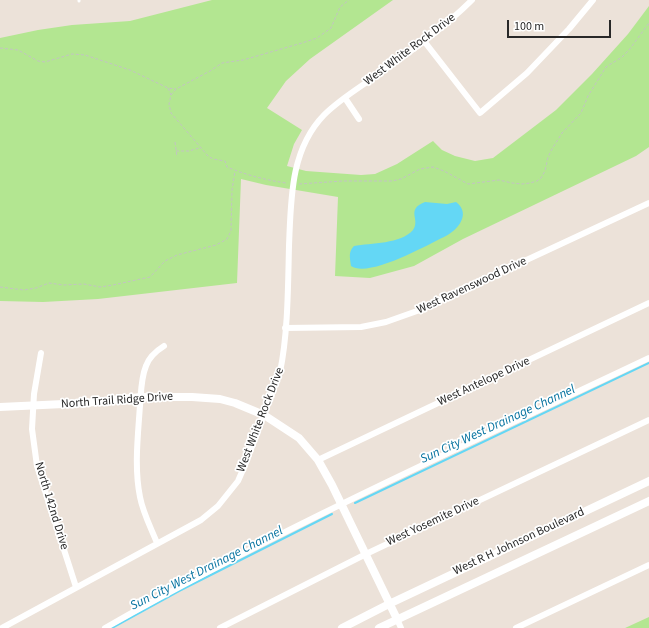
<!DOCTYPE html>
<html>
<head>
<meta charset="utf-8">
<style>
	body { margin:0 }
	#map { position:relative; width:649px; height:628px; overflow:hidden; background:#ece2d9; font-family:"Source Sans 3",sans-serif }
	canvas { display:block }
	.scale { position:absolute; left:507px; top:20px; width:104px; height:18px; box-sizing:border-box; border:2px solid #282828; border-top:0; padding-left:5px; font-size:12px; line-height:14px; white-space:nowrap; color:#282828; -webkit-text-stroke:3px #fff; paint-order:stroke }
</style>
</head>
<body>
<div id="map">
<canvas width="649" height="628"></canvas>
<div class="scale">100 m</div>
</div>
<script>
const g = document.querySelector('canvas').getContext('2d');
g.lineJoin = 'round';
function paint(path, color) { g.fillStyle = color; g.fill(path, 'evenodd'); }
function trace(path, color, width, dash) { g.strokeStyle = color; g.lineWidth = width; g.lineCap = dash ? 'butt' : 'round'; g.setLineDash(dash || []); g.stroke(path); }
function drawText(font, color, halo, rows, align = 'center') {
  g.font = font + ' "Source Sans 3",sans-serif'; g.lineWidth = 3.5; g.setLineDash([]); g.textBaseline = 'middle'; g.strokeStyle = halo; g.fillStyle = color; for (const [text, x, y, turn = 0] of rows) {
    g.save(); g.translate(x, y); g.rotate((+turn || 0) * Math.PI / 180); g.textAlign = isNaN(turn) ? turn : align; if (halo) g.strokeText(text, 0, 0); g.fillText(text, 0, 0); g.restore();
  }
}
const green = new Path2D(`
	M212,0h181l-83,59 -24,22 -19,27 35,22 -8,14 -7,22 19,5 55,4 14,-1 22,-10 36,-23 9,9 13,6 20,5 18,-3 63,-48 36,-36 36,-40 21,-28v141l-13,9 -173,83 -49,27 -44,12 -35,-2 3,-79 -72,-12 -25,-6 -4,104 -139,16 -55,3 -43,-1v-263l38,-8 34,-5 58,-4z
	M649,617v11h-24z`);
const water = new Path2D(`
	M425,202l22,2 9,-2c16,12 1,29 -12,35 -19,9 -75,41 -93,29 -1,-8 -3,-14 3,-20 17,-3 47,-2 59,-16 8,-11 -8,-20 12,-28z`);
const stream = new Path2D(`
	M355,503l294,-140
	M112,628l67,-37 153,-77`);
const path = new Path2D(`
	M0,48l18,2 20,11 7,1 27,-8 13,1 45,15 38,18 8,1
	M168,88l3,7 -2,9 2,9 37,43 5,3 12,2 2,6c19,8 39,13 59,16
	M171,95l5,-6 34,-18 12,-8 21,-3 59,-17 15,-5 14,-10 9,-21 9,-7
	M175,142l2,15
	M176,151h13l10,-3
	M299,184l44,-3h49l9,-2 19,-10 13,-2 11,4 24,13 31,-4 13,3 10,1 8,-1 7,-2 4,-3 4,-7 3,-14 4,-8 10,-16 19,-20 7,-17 18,-29 16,-10 7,-7 20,-27
	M0,287l24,3 12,-2 13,-5 14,2 21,-1 16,3 13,-2 37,-8 15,-16 12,-6 39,-10 11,-6 4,-8 1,-41 3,-19`);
const lane = new Path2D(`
	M79,0v1`);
const street = new Path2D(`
	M424,41l56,72 47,-40 42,-44 24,-29
	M345,98l14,21
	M285,328l76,-1 25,-5 31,-11 232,-108
	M41,353l-7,41 -2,35 5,37 39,121
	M318,460l331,-157
	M157,543c-6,-15 -14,-30 -17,-46 -6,-30 -2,-61 0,-92 1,-12 1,-27 6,-39 3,-9 10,-15 18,-20
	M397,619l4,9
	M2,628l199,-108 17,-14 20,-25 7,-16 35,-93c8,-38 8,-86 9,-126 2,-46 1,-96 35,-131 14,-14 30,-24 46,-35 35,-25 71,-49 102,-80
	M105,628c176,-100 361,-183 544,-270
	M220,628l146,-74 283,-134
	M516,628l133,-63`);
const secondary = new Path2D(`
	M0,407l85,-4 56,-6h51l28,2 15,4 29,12 35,23 19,22 14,25 65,134
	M342,628l47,-24 260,-123
	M379,628l270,-127`);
const streetNames = [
	["West White Rock Drive",410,50,-37],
	["West Ravenswood Drive",472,286,-25],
	["West Antelope Drive",484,382,-25],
	["North Trail Ridge Drive",117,401,-4],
	["West White Rock Drive",261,420,-69],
	["North 142nd Drive",51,506,73],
	["West Yosemite Drive",433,522,-25],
	["West R H Johnson Boulevard",519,542,-25]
];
const waterNames = [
	["Sun City West Drainage Channel",498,425,-25],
	["Sun City West Drainage Channel",207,569,-27]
];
paint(green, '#b3e691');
paint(water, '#64d7f5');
trace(stream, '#64d7f5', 2);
trace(path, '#c3c3c3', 1, [3, 2]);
trace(lane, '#fff', 3);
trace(street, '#fff', 6);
trace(secondary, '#fff', 8);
drawText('12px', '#282828', '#fff', streetNames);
drawText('italic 13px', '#05729f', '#fff', waterNames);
</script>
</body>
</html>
